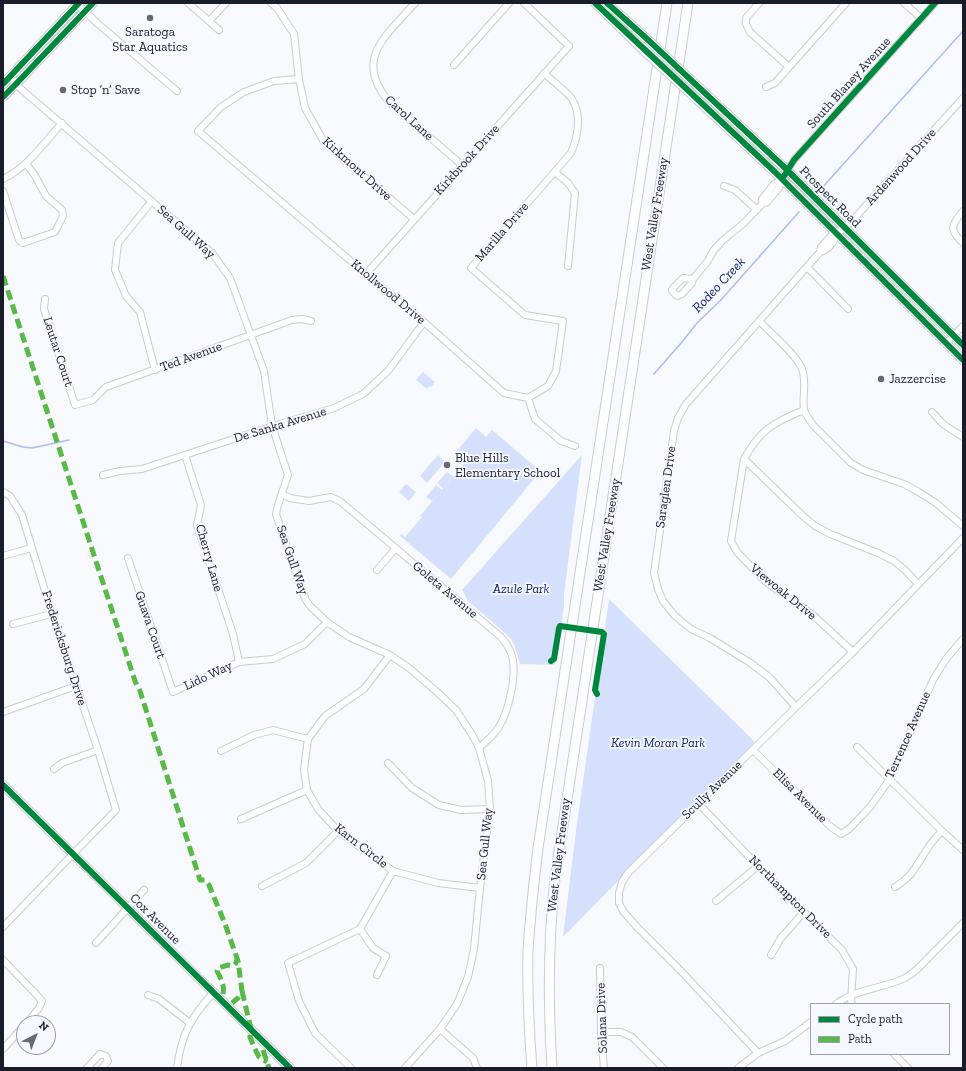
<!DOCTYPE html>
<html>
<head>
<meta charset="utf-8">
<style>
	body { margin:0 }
	#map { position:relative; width:966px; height:1071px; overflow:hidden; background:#f7f9fd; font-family:"Zilla Slab",serif }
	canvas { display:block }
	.frame { position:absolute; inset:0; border:4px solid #191d29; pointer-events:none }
	.legend { position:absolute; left:810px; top:1003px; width:140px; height:52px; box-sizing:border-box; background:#f5f8ff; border:1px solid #9da0a9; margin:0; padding:5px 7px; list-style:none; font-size:12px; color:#191d29 }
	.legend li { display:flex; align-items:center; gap:8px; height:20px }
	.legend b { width:20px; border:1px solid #9da0a9 }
	.north { position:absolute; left:16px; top:1015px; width:40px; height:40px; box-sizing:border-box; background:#f5f8ff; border:1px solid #9da0a9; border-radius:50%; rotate:42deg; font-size:11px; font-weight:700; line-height:16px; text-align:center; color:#191d29 }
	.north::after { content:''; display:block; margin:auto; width:14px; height:18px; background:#676a73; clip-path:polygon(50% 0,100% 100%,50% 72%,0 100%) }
</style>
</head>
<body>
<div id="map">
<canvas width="966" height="1071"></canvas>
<div class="frame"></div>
<ul class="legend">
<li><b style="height:5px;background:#00873e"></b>Cycle path</li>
<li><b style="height:5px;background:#58b947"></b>Path</li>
</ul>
<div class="north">N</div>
</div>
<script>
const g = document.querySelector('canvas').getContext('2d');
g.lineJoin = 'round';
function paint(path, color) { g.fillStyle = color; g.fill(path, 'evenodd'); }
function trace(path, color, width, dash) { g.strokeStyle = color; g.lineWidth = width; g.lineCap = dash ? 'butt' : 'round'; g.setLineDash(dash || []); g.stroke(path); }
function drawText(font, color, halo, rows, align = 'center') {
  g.font = font + ' "Zilla Slab",serif'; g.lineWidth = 3.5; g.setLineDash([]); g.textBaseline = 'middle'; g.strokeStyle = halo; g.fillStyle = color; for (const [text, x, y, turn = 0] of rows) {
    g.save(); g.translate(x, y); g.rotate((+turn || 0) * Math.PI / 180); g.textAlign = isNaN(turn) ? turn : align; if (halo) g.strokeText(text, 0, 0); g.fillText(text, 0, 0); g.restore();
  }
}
const green = new Path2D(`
	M423,372l12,10 -4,5 -2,-1 -2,3 -11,-9z
	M476,428l10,9 6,-7 46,39 1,4 -88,106 -51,-43 1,-2 4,3 17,-20 -2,-1 46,-55 -10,-9z
	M438,455l7,7 -18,21 -7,-7z
	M582,455l-18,139v13l-8,53 -2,5 -34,-1 -6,-20 -4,-6 -6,-6 -36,-31 -6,-11z
	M447,472l6,4 -10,12 -6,-5z
	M406,484l10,8 -7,9 -10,-9z
	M436,485l6,5 -10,11 -6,-4z
	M609,599l146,143 -192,195 13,-106z`);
const stream = new Path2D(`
	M821,189l142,-158
	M654,374l28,-32 15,-19 23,-22 79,-89
	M3,441l20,6 9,1 37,-8`);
const minor = new Path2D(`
	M76,3l21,20 80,68
	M188,3l21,18 17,-18
	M271,3l6,5 17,26 5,45 6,29 19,34 90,77
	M415,3c-30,34 -63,57 -24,101l71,61
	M759,3l-13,15v6l4,8 39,35
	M904,3l17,15
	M209,21l10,9
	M454,65l55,-62
	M10,78l12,12 190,163 18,25 34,93 7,48 4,16 13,40 -10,30 -2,9 25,75 5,11 4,6 17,16 22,15 41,18 19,13 27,23 20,19 17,26 6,12 9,33 2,28 -10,79 -6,61 -6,28 -11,27 -17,25 -35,39
	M299,79l-25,2 -30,11 -23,15 -23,24 168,143 58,48 80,71 24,5 7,21 26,22 14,5
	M766,87l9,-4 71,-80
	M555,172l13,11 7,10 -7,73
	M3,179c26,-13 40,-35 59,-56
	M724,186l11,4 22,20
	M3,191l16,49 4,3 32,-11 8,-16 -1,-6 -16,-14 -12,-22 -8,-10
	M152,201l-34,42 -3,27 11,26 14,16 15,58
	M763,203l4,-1 12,-14 3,-9 12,-19 141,-157
	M963,211c-12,14 -14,19 0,32
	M820,252c9,-2 14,-10 17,-18
	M807,267l41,42
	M366,274l203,-228 -45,-43
	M693,279l-10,-1 -9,9 -2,3 2,3 3,3 5,-2 10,-11 1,-4 14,-17 7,-12 8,-9 22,-18 19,-20 -1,-4 12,-15 8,-5
	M45,299l-1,10 31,96 18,-5 13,-13 186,-67 10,-1 9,2
	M759,321c12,12 37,33 43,48 5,13 0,27 2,40 1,6 6,11 9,16l38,38 12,7 41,14 13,7 19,12 27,23
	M946,343l17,-17
	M528,398l20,-12 8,-15 7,-50 -38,-6 -54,-47 100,-115c7,-16 11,-38 1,-54 -5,-7 -21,-19 -28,-26
	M804,410c-30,12 -44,20 -60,49l-13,82 6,11 28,29 16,12 14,9 19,14 39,36
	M932,412l11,12 20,13
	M185,455l16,50 -4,20 36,109 6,28
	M744,459l60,58 11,9 15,8 48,19 16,8 12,10 12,13
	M103,475l17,-4 22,-2 131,-43 61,-18 29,-14 25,-23 36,-49
	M3,492l7,4 12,19 30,99 46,136 18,60 -43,44 -70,73
	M282,494l8,4 19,3 22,-4 10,5 160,135c5,6 9,12 11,19 5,18 -3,54 -12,69 -4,9 -14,16 -21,23
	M3,556l28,-8
	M128,558l45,134 66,-30 34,-3 32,-15 22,-22
	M377,570l19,-22
	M13,624l39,-10
	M390,655l-26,34 -39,27 -17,23 -4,31 3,20 11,19 20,22 55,40 45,12 42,5
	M796,707l-27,-30 -20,-15 -39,-24 -19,-9 -16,-13 -12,-15 -5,-12 -4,-16 20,-142 4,-13 8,-14 134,-152 1,-5 10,-11 6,-2 15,-13 111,-123
	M3,712l73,-26
	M857,747l85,84 21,19
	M753,750l78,77 10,7 8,-5 21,-22 20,-28 43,-99 13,-21 17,-20
	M221,751l33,-16 19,-5 35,9
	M388,763l24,25 27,17 22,5 29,-1
	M54,769l8,-6 36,-13
	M698,803l60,63 84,84 11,19 -2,32 1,3
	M241,819l66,-29
	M262,886l44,-23 32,-32
	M895,887c18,-11 20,-20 31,-36 4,-7 10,-14 16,-20
	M716,901l42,-35
	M360,929l13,19 13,8 -9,19
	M96,943l48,-53
	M771,955l10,-17 23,-26
	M3,960l31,32 8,9 -3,7 -12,15
	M600,968l1,64 3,36
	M148,995l11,4 31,24
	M836,1004c22,-16 46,-15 69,-26 9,-5 18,-14 25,-22 11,-11 22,-22 33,-33
	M440,1029l33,29 4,10
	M601,1032h20l11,5 31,31
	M3,1049l21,-23
	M758,1053l-78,-83 -43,-43 -14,-16 -4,-8v-10l3,-11 6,-9 168,-166 57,-55 110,-114
	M894,1054l14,14
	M87,1068l13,-14 6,2 2,5 -6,7
	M177,1068c4,-33 14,-51 37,-76
	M351,1068l-36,-35 -16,-32 -11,-38 72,-34 33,-58
	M738,1068l20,-15 27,-12 26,-19`);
const major = new Path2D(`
	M595,3l49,48
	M607,3l39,35
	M691,80l96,90 176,175
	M3,84l76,-81
	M689,92l93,87 181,181
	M3,97l13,-13 77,-81
	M3,785l287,283`);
const highway = new Path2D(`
	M532,1068c-3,-39 -5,-78 -4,-117 2,-34 6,-69 10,-103l129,-845
	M552,1068c-4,-64 -4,-127 3,-190l133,-875`);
const majorBridge = new Path2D(`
	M646,38l45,42
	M644,51l45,41`);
const quiet = new Path2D(`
	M3,276l132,405 5,10 60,189h5l4,5 16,39 13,37 4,30 -4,7 -6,5
	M242,991l9,38 -1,8 4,10 5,10 8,5
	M223,994c2,-9 -2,-15 -6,-23l1,-3 10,-3 5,1 3,-3 1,-4
	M263,1050l6,18`);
const cycleway = new Path2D(`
	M595,3l180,169 188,188
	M607,3l39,35 136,127 181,180
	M3,84l76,-81
	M3,97l13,-13 77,-81
	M784,176l10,-16 141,-157
	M551,661l3,-2 5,-31 1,-2 42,6 2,2 -9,56 2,4
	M3,785l287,283`);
const markers = [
	[150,18,4,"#676a73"],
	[63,90,4,"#676a73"],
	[881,379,4,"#676a73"],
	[447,465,4,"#676a73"]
];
const poiNames = [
	["Saratoga",150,32,"center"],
	["Star Aquatics",150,47,"center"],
	["Stop ’n’ Save",71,90],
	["Jazzercise",889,379],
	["Blue Hills",455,458],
	["Elementary School",455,473]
];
const streetNames = [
	["South Blaney Avenue",849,83,-48],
	["Carol Lane",409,118,42],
	["Kirkbrook Drive",467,160,-48],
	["Ardenwood Drive",901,167,-48],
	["Kirkmont Drive",357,169,42],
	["Prospect Road",830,197,45],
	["West Valley Freeway",655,214,-81],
	["Sea Gull Way",186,232,42],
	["Marilla Drive",502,232,-49],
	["Knollwood Drive",388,292,40],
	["Leutar Court",58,352,72],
	["Ted Avenue",191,357,-20],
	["De Sanka Avenue",280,425,-17],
	["Saraglen Drive",666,487,-82],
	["West Valley Freeway",607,535,-81],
	["Cherry Lane",209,558,74],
	["Sea Gull Way",292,560,71],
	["Goleta Avenue",445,590,40],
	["Viewoak Drive",783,592,39],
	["Guava Court",150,625,71],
	["Fredericksburg Drive",64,648,72],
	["Lido Way",208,676,-25],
	["Terrence Avenue",908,735,-66],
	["Scully Avenue",712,790,-44],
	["Elisa Avenue",800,796,45],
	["Sea Gull Way",485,844,-84],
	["Karn Circle",361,846,38],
	["West Valley Freeway",559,855,-83],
	["Northampton Drive",790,897,45],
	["Cox Avenue",155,919,45],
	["Solana Drive",602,1018,-92]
];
const parkNames = [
	["Azule Park",521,589],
	["Kevin Moran Park",658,743]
];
const waterNames = [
	["Rodeo Creek",719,285,-47]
];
paint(green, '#d5e0fd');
trace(stream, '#abbded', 1.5);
trace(minor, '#caccd4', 8);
trace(major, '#caccd4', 10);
trace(highway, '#caccd4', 11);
trace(minor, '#fefeff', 6);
trace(major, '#fefeff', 8);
trace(highway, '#fefeff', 9);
trace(majorBridge, '#caccd4', 10, []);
trace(majorBridge, '#fefeff', 8);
trace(quiet, '#58b947', 5, [10, 5]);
trace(cycleway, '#00873e', 6);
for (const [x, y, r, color] of markers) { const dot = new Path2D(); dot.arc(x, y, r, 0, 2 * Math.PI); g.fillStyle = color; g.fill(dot); trace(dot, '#f5f8ff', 1.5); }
drawText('13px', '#191d29', '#f5f8ff', poiNames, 'left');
drawText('13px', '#191d29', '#f5f8ff', streetNames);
drawText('italic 13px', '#13216d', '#f5f8ff', parkNames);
drawText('italic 14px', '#14226e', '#f5f8ff', waterNames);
</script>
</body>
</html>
